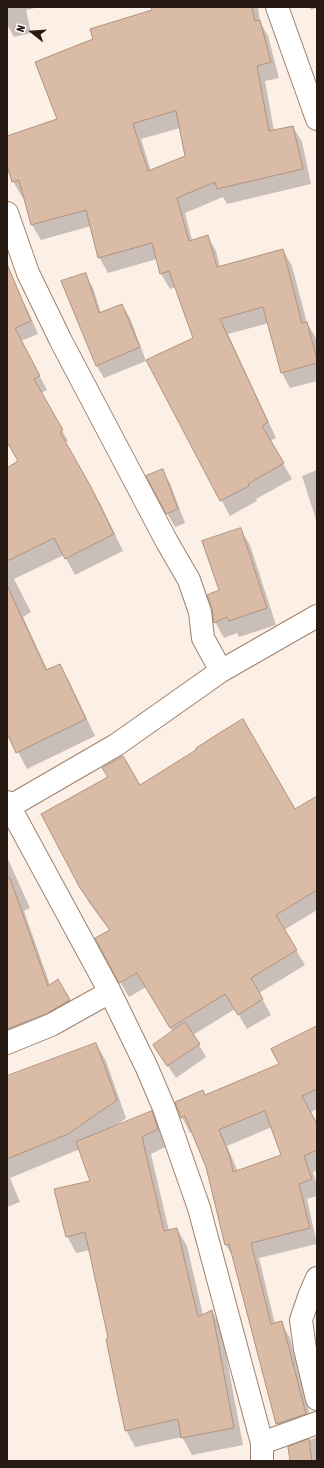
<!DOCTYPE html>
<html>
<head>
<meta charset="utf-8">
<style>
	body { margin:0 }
	#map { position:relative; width:324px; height:1468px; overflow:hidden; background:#fcefe6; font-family:"Asap Condensed",sans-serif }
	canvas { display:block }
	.frame { position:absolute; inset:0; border:8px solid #261a12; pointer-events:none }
	.north { position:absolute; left:12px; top:12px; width:40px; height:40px; -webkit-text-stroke:3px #fff; paint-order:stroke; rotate:287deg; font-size:11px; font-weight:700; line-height:16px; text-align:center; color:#261a12 }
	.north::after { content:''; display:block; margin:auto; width:14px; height:18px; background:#261a12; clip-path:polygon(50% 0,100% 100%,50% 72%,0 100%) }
</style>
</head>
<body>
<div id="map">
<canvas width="324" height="1468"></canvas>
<div class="frame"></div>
<div class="north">N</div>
</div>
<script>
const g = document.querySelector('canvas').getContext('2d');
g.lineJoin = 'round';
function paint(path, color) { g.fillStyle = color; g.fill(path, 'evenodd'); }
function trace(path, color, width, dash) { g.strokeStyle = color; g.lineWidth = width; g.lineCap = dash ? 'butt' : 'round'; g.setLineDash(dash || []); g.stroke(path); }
const shadow = new Path2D(`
	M7,7h32l-13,3 5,23 -17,4 -7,-13z
	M152,7h106l2,15 8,14 11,42 -14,3 9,50 19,-4 9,15 9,42 -84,20 -4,-7 -38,16 7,27 15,-4 9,15 4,16 63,-17 9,16 15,57 9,15 1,6v37l-27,7 -8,-15 -13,-50 -41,11 48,104 -6,3 22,38 -36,20 1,2 -27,15 -82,-155 46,-22 -18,-52 -6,2 -9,-15 -4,-15 -49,14 -9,-16 -8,-31 -50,14 -9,-15 -8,-29 -2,1 -9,-16 -6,-18v-26l51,-17 36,-80 59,-29zM180,128l6,29 -35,14 -10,-32z
	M309,7h8v1l-6,2z
	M85,274l8,14 8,25 21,-8 8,13 16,43 -42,17 -8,-13z
	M20,297l8,14 10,23 -17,7 26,49 -6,3 27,48 -3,1 36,63 22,46 -48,24 -11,-20 -50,24 17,33 -8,5 25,54 11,-6 10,16 26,55 -68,33 -20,-38v-261l41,-21 -41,-9v-137z
	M162,470l8,13 15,40 -10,4 -8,-14z
	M317,470v53l-15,-47z
	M240,529l10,16 26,80 -37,12 -2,-4 -13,5 -9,-16 5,-31z
	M140,786l155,24 22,-13v113l-33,20 21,35 -46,28 12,22 -24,14 -12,-20 -42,26 13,22 -30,21 -22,-33 19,-13 -27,-45 -17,10 -9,-15 -10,-51 -20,-27 -10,-16z
	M7,857l23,51 -6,3 26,74 7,-4 21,34 -71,34z
	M317,1034v75l-6,3 6,12v46l-4,2 4,13v11l-10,3 10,45 -58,14 16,66 6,-1 9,15 24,92 -28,9 -9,-15 -43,-165 -8,-14 -19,-78 -15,-35 -2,1 -8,-16 23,-21 75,-31zM272,1127l10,29 -44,16 -11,-26z
	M96,1044l10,17 20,57 -13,10 38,-16 10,17 6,17 -16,8 18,77 8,-2 10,17 16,69 9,-4 9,17 22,117 -51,10 -10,-18 -47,10 -9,-17 -17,-91 -19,-89 -14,3 -9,-17 24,-55 -11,-32 -70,29 10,24 -13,5v-130z
	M317,1437v24h-26l-2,-13z`);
const building = new Path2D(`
	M151,7h101l3,14 5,-1 11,42 -14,4 12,65 24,-5 10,43 -86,20 -2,-7 -38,16 12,43 19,-6 9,32 66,-18 19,74 5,-1 10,37v4l-36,10 -18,-66 -43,12 48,103 -6,4 22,37 -36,21 1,2 -29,15 -74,-141 47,-22 -24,-67 -9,3 -8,-31 -54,15 -12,-48 -55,15 -12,-45 -7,2 -5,-16v-30l50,-17 -22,-57 58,-23 -3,-10 62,-19zM176,111l9,45 -37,15 -15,-47z
	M7,264l24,57 -16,7 25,48 -6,3 29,51 -3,2 31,55 23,47 -49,25 -11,-21 -47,23v-93l11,-7 -11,-19z
	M86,273l13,40 23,-9 18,43 -44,19 -35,-85z
	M163,469l15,40 -12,5 -20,-38z
	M241,528l26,80 -38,13 -2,-4 -13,6 -2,-15 -5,-13 12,-5 -17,-49z
	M7,585l39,85 14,-6 26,55 -70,34 -9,-20z
	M243,719l52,90 22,-13v94l-41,25 21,35 -46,28 12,21 -25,16 -13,-21 -55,34 -33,-55 -18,10 -24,-45 15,-8 -30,-42 -39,-74 67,-37 -6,-9 21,-12 17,29 56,-35v-2l25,-16z
	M7,878h3l38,108 10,-7 12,21 -24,14 -39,15z
	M185,1022l15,22 -33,22 -14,-21z
	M317,1026v63l-15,7 15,28v26l-13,6 8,23 -13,5 11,44 -59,15 20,81 11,-3 24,93 -30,10 -47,-180 -4,1 -19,-78 -21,-51 -4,2 -6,-16 28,-12 2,5 74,-31 -8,-15zM265,1111l16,44 -48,17 -3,-15 -11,-27z
	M96,1043l21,57 -49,34 -61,25v-83z
	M152,1111l6,18 -16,8 22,94 13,-3 21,89 14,-7 22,118 -53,10 -3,-19 -53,12 -19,-92 2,-1 -23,-106 -19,5 -12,-48 36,-8 -14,-39z
	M309,1439l3,22h-22l-2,-14z`);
const minor = new Path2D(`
	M277,7l40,112
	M7,213l21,60 33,68 106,201 22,38 11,32 3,26 18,33
	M7,802l103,190 37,76 17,40 35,100 63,235v18
	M9,807l107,-62 105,-74 96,-55
	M7,1043l44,-18 59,-33
	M317,1278l-7,16 -9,26 4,29 12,50
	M262,1443l55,-20`);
paint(shadow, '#0003');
paint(building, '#dabba5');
trace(building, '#b0927d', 1);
trace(minor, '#9f826d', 24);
trace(minor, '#fff', 22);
</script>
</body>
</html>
